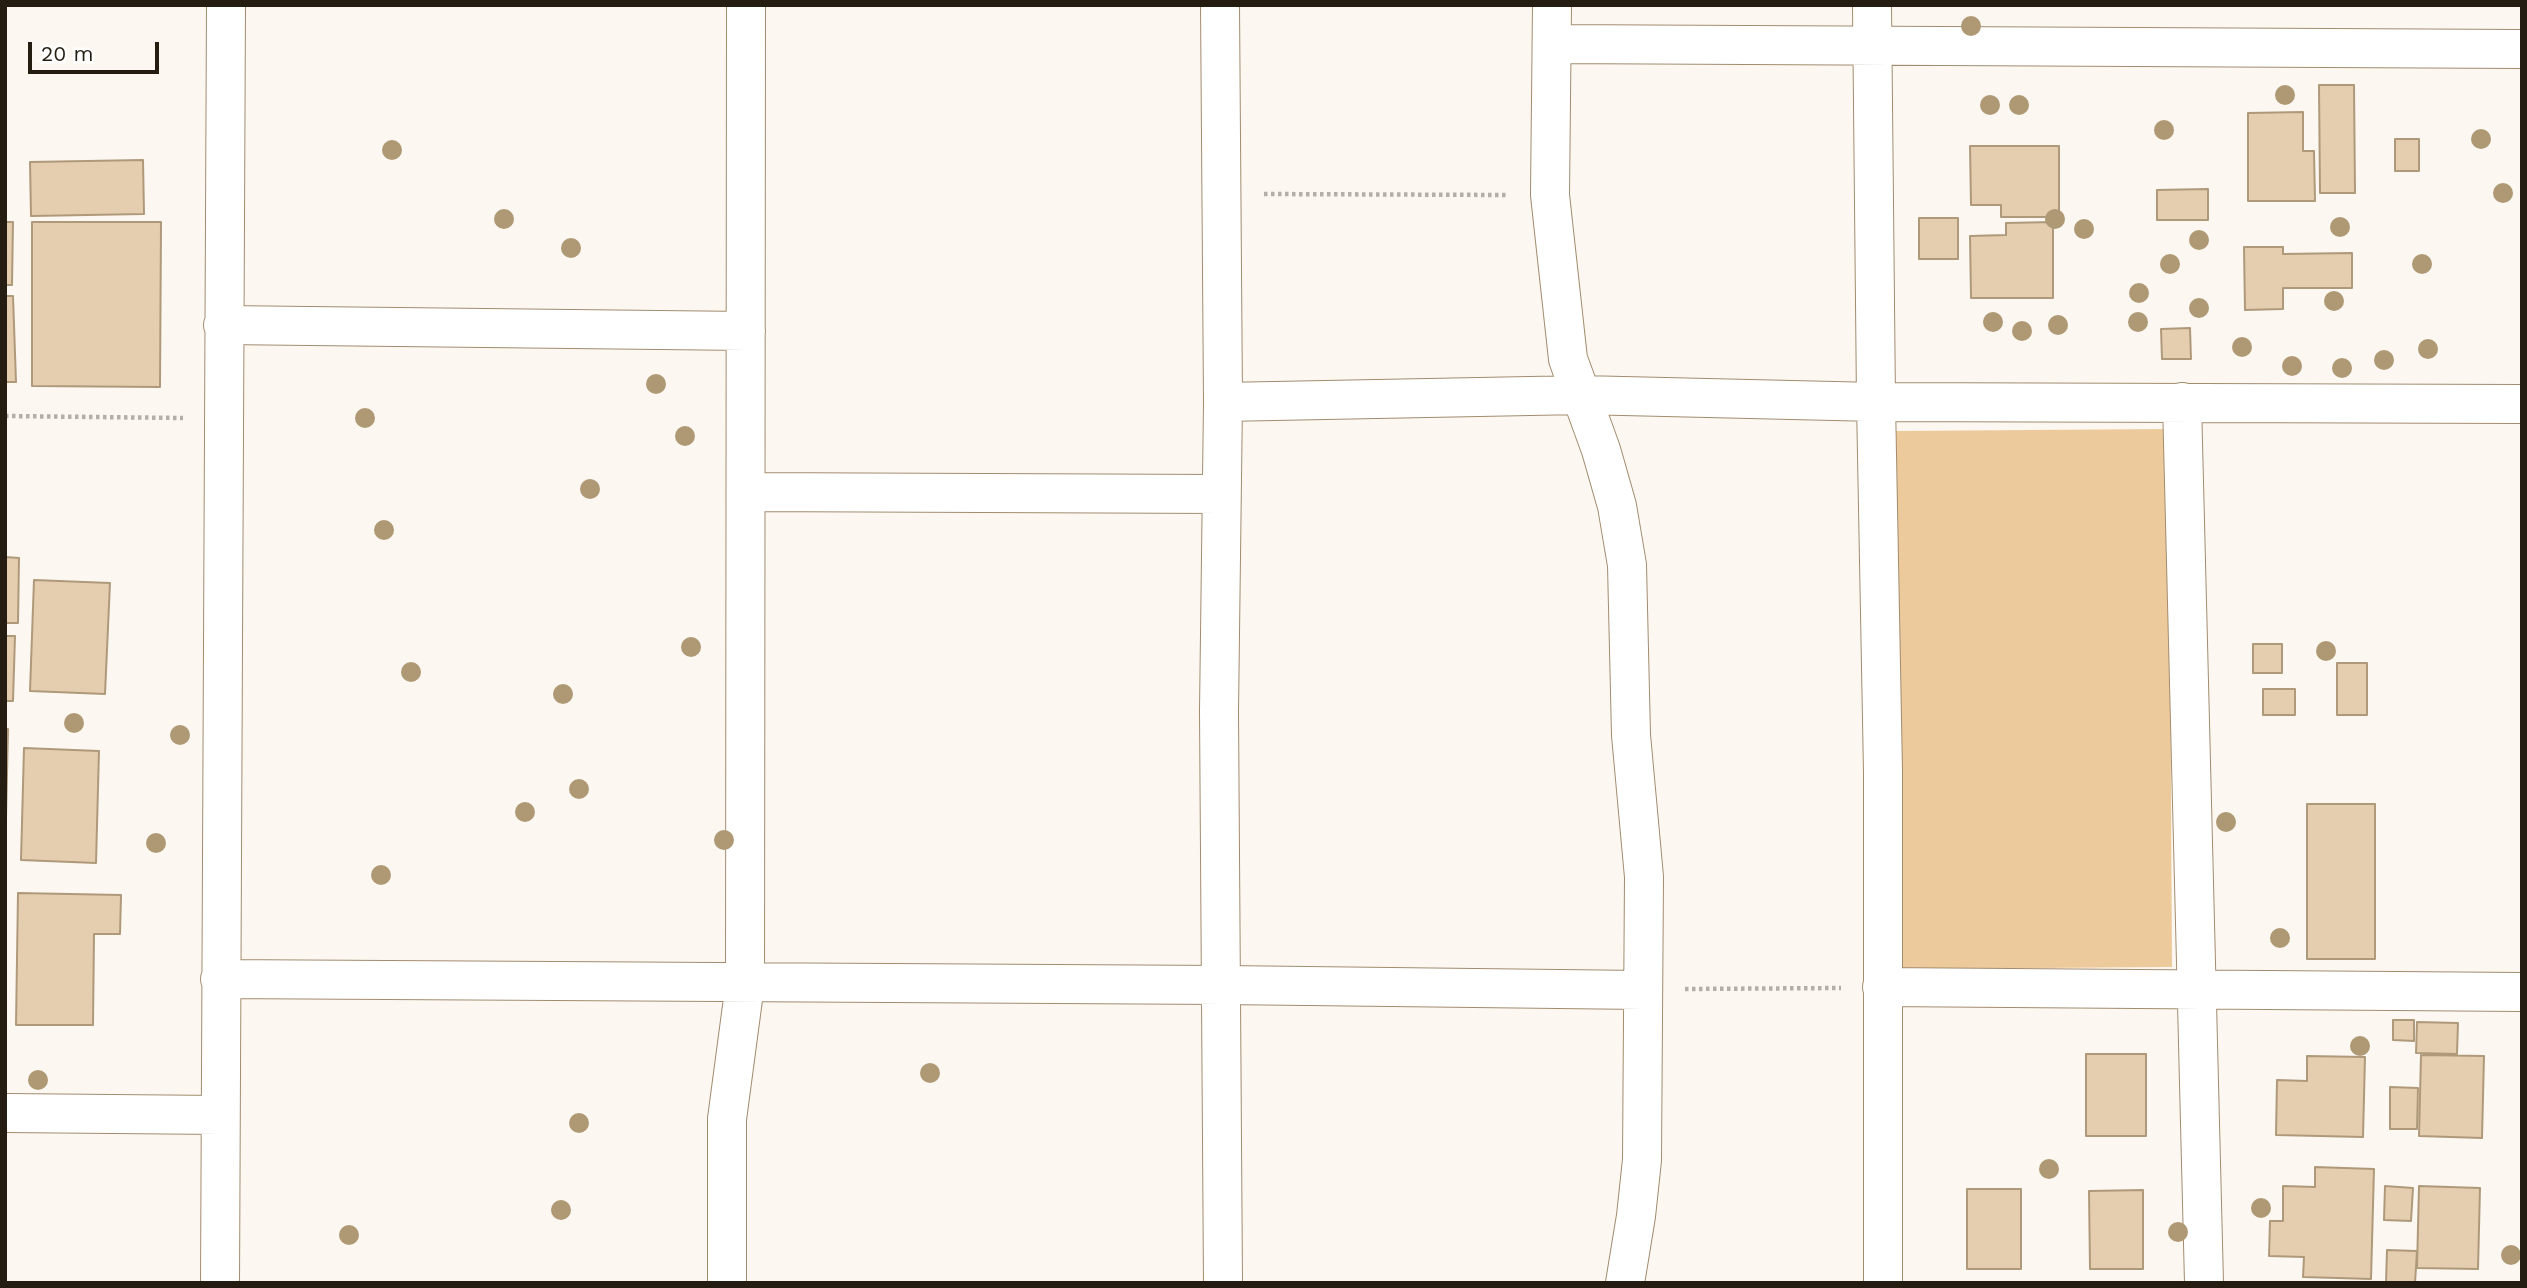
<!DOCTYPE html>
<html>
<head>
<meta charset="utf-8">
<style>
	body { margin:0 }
	#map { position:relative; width:2527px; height:1288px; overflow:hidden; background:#fcf8f1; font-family:"Work Sans",sans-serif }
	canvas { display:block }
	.frame { position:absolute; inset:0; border:7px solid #251d11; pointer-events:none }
	.scale { position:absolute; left:28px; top:42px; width:131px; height:32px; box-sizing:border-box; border:4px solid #251d11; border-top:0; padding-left:9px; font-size:21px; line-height:24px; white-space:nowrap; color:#251d11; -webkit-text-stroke:5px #fff; paint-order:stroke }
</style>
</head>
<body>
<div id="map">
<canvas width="2527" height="1288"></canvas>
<div class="frame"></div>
<div class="scale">20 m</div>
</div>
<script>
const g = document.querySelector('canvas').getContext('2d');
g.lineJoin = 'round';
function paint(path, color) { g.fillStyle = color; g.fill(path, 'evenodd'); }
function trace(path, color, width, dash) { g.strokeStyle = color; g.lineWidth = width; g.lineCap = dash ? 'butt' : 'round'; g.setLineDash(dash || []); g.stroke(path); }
const green = new Path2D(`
	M2169,429l3,538 -272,2 -4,-538z`);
const building = new Path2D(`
	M2319,85h35l1,108h-35z
	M2303,112v39h11l1,50h-67v-88z
	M2395,139h24v32h-24z
	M1970,146h89v71h-58v-12h-30z
	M143,160l1,54 -113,2 -1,-54z
	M2208,189v31h-51v-30z
	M1919,218h39v41h-39z
	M5,222h8l-1,63h-7z
	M32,222h129l-1,165 -128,-1z
	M2053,222v76h-82l-1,-62 36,-1v-12z
	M2244,247h39v7l69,-1v35h-69v21l-38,1z
	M5,296h8l3,86h-11z
	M2190,328l1,31h-29l-1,-30z
	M5,557l14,1 -1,65h-13z
	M34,580l76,3 -5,111 -75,-3z
	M5,636h10l-2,65h-8z
	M2253,644h29v29h-29z
	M2337,663h30v52h-30z
	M2263,689h32v26h-32z
	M5,729h3l-3,134z
	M24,748l75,3 -3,112 -75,-3z
	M2307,804h68v155h-68z
	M18,893l103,2 -1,39h-26l-1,91h-77z
	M2393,1020h21v21l-21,-1z
	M2417,1022l41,1 -1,31 -41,-1z
	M2086,1054h60v82h-60z
	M2421,1055l63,1 -2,82 -63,-2z
	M2307,1056l58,1 -2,80 -87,-2 1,-55 30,1z
	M2390,1087l28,1 -1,41h-27z
	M2315,1167l59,2 -3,110 -68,-2 1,-20 -35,-1 1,-35h13v-35l32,1z
	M2385,1186l28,2 -2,33 -27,-1z
	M2419,1186l61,2 -2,81 -61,-1z
	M1967,1189h54v80h-54z
	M2143,1190v79h-53l-1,-78z
	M2387,1250l30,1 -2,32h-29z`);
const path = new Path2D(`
	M1264,194l243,1
	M5,416l178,2
	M1685,989l156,-1`);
const minor = new Path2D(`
	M1220,5l3,397 -4,309 4,572
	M1552,5l-2,190 18,164 33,91 16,56 10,59 4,170 13,142 -2,283 -6,56 -11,67
	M1872,5l4,397 7,370v511
	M1553,44l969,5
	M223,325l523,6
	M1223,402l358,-7 295,7 646,2
	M2182,402l22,881
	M746,492l475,2
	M220,979l1003,6 419,5
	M1882,987l640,5
	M5,1113l215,2
	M220,1283l6,-1278
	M727,1283v-164l18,-135 1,-979`);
const trees = [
	[1971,26],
	[2285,95],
	[1990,105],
	[2019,105],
	[2164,130],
	[2481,139],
	[392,150],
	[2503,193],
	[504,219],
	[2055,219],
	[2340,227],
	[2084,229],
	[2199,240],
	[571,248],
	[2170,264],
	[2422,264],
	[2139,293],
	[2334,301],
	[2199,308],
	[1993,322],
	[2138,322],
	[2058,325],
	[2022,331],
	[2242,347],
	[2428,349],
	[2384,360],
	[2292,366],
	[2342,368],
	[656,384],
	[365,418],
	[685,436],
	[590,489],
	[384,530],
	[691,647],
	[2326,651],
	[411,672],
	[563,694],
	[74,723],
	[180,735],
	[579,789],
	[525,812],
	[2226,822],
	[724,840],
	[156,843],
	[381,875],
	[2280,938],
	[2360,1046],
	[930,1073],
	[38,1080],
	[579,1123],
	[2049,1169],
	[2261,1208],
	[561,1210],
	[2178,1232],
	[349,1235],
	[2511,1255]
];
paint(green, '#edca9b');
paint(building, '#e5ceaf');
trace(building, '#af997b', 2);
trace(minor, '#a28c6f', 40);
trace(path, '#b4afa6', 4.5, [3.5, 3.5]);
trace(minor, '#fff', 38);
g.fillStyle = '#af9975';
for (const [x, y] of trees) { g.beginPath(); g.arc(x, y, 10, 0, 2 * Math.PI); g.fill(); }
</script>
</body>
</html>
